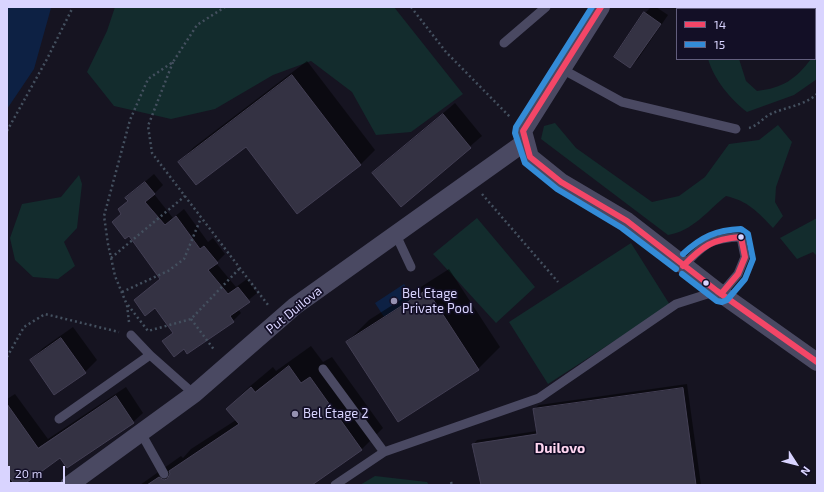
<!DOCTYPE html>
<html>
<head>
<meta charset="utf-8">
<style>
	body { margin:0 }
	#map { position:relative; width:824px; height:492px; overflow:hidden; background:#161421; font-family:"Exo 2",sans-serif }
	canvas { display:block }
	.frame { position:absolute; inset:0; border:8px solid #d9d4ff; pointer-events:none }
	.legend { position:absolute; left:676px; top:8px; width:140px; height:52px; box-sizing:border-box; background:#130f26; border:1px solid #625e7d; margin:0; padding:5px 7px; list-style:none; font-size:12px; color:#d9d4ff }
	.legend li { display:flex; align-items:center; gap:8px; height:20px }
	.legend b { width:20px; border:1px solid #625e7d }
	.north { position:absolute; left:776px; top:444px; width:40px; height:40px; -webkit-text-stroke:3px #130f26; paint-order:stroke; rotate:126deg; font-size:11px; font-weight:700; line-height:16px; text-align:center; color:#d9d4ff }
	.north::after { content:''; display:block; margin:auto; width:14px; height:18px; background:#d9d4ff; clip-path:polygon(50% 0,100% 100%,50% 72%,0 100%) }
	.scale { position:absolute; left:8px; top:466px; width:57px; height:18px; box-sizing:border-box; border:2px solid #d9d4ff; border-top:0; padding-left:5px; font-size:12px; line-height:14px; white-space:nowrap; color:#d9d4ff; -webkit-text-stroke:3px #130f26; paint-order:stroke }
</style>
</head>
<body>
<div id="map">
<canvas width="824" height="492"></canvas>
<div class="frame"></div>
<ul class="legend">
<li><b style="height:5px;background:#f34667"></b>14</li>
<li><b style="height:5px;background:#338bd7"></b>15</li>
</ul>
<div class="north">N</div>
<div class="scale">20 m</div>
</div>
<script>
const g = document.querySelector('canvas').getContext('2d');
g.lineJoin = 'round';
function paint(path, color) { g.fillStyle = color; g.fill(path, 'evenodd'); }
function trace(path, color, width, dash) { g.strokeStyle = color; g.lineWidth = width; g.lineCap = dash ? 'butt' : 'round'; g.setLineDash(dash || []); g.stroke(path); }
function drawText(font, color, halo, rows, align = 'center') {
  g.font = font + ' "Exo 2",sans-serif'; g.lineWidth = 3.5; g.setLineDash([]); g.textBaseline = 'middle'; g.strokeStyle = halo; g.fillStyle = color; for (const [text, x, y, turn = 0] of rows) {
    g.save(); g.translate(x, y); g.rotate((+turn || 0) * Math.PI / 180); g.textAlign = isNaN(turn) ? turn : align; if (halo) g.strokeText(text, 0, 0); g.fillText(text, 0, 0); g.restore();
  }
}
const green = new Path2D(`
	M115,7h279l69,87 -52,38 -35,3 -24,-43 -41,-31 -38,14 -58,34 -44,10 -57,-13 -27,-34 20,-41z
	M694,7h34v2h-34z
	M817,51v28l-23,16 -47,17c-17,-13 -33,-33 -39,-53h31l7,22 11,10c26,-3 39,-12 54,-32h4z
	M555,123l21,25 76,54 27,-6 26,-19 24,-33 30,-4 19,-15 14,17 -16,45 -1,15 8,14 -10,12c-15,-16 -25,-27 -47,-32 -19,15 -33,35 -58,39l-127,-96 3,-13z
	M79,175l3,9 -5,44 -13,14 11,24 -17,13 -25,-2 -18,-17 -5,-22 12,-34 39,-7z
	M477,218l58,69 -39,36 -63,-69z
	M817,218v38l-4,-4 -16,7 -17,-21z
	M631,243l39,62 -122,79 -39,-62z
	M375,476l52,6 2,3h-69z`);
const water = new Path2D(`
	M7,7l44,1 -17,61 -27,40z
	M404,284l10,15 -30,18 -9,-14z`);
const shadow = new Path2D(`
	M651,7h5l12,8 -30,44 -8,8 15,-54z
	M307,61l68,89 -15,15 -114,-19 -67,16 15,-15z
	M455,103l27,33 -81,70 -28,-33z
	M154,174l9,11 -9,9 19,24 11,-9 24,33 5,-4 12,16 -9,9 20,24 11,-8 10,14 -19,16 3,4 -8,8 -49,27 -21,-7 11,-9 -19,-25 -20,-7 26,-22 -32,-43 -16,-13 9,-9 -3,-3 9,-9 -2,-3z
	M449,269l51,78 -22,22 -131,-27 22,-22z
	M73,327l24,33 -12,12 -54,-12 12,-12z
	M311,346l12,16 9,-5 51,71 -21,21 -51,36h-171l41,-29 2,2 8,-9 45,-29 -9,-11 21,-21 25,-21 3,4z
	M687,384l14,101h-219l-9,-40 4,-5 60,-9 -3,-22 5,-4z
	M126,387l17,26 -10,9 -73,34 -38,29h-15l1,-11 -1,-2v-73l8,-5 33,45z`);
const building = new Path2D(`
	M644,12l17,12 -31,44 -16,-11z
	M292,75l69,90 -64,49 -51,-67 -50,38 -18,-23z
	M443,114l28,34 -70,59 -29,-34z
	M145,182l10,12 -10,8 20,23 11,-9 24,33 4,-3 14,17 -10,7 20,24 10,-7 12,15 -20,14 4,6 -47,32 -3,-5 -10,8 -12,-16 11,-8 -18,-25 -10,8 -11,-16 26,-21 -31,-43 -4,3 -13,-17 9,-8 -3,-5 10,-8 -3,-3z
	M427,290l52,80 -81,52 -52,-80z
	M61,338l25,35 -32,22 -24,-35z
	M289,366l12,17 9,-6 52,73 -50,35h-165l12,-8 5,3 3,-1 3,-5 -1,-3 70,-47 -13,-15 25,-22 4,5z
	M683,388l13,97h-215l-9,-41 65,-10 -4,-25z
	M116,396l18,27 -67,45 -7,-10 -37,27h-8l-8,-11v-70l31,44z`);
const path = new Path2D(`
	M411,7l35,45 65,66
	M173,62l-25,64 4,27 116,152
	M749,128c9,-2 15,-12 24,-15 14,-6 32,-8 44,-19
	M7,131l40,-72 26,-52
	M482,194l76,88
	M111,258l74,-62
	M122,292l46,-21 16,-12 17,-41
	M128,305l20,26 43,-12 49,-51
	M191,319l24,32
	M129,322l-2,-17 -12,-29 -7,-32 -4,-28 26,-96 18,-41 25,-17 24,-37 28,-18
	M7,357l17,-30 21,-13 74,18
	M451,482l1,3
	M7,483l1,2`);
const service = new Path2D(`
	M504,43l42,-36
	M562,69l60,33 114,27
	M396,235l15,32
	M683,266c22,-22 26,-28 58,-29l4,20 -7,17 -17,20
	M131,335l19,20
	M323,369l61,83
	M59,419l91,-64 44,39
	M141,433l23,41
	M335,485l49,-33 155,-54 137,-94 41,-13`);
const minor = new Path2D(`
	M601,7l-78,124 7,26 31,25 66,39 90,70 100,71
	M69,485l125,-91 101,-88 230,-164`);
const bus1 = new Path2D(`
	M601,7l-78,124 7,26 31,25 66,39 90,70 100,71
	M683,266c20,-20 29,-27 58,-29l4,20 -7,17 -17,20`);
const bus2 = new Path2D(`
	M592,7l-76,120 -1,6 10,30 32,26 65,39 54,41
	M682,274l35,27 5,1 5,-2 18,-21 8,-20 -5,-25 -7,-5c-25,1 -40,8 -58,25`);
const markers = [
	[741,237,3.5,"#d9d4ff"],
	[706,283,3.5,"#d9d4ff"],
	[394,301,4,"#9591b1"],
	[295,414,4,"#9591b1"]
];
const poiNames = [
	["Bel Etage",402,294],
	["Private Pool",402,309],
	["Bel Étage 2",303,414]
];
const streetNames = [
	["Put Duilova",294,310,-39]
];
const neighbourhoodNames = [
	["Duilovo",560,448]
];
paint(green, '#132c2d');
paint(water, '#0d2144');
paint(shadow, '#0007');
paint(building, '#343243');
trace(building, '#433f54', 1);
trace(path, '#44505f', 2.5, [2, 3]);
trace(service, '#4a4962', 9);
trace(minor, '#4a4962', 18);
trace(bus1, '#f34667', 6);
trace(bus2, '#338bd7', 6);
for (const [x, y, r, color] of markers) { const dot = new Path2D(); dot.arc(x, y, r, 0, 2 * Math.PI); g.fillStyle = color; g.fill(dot); trace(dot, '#130f26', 1.5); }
drawText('13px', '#d9d4ff', '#130f26', poiNames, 'left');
drawText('13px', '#d9d4ff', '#130f26', streetNames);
drawText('bold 14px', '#ffd6f0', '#130f26', neighbourhoodNames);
</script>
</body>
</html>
